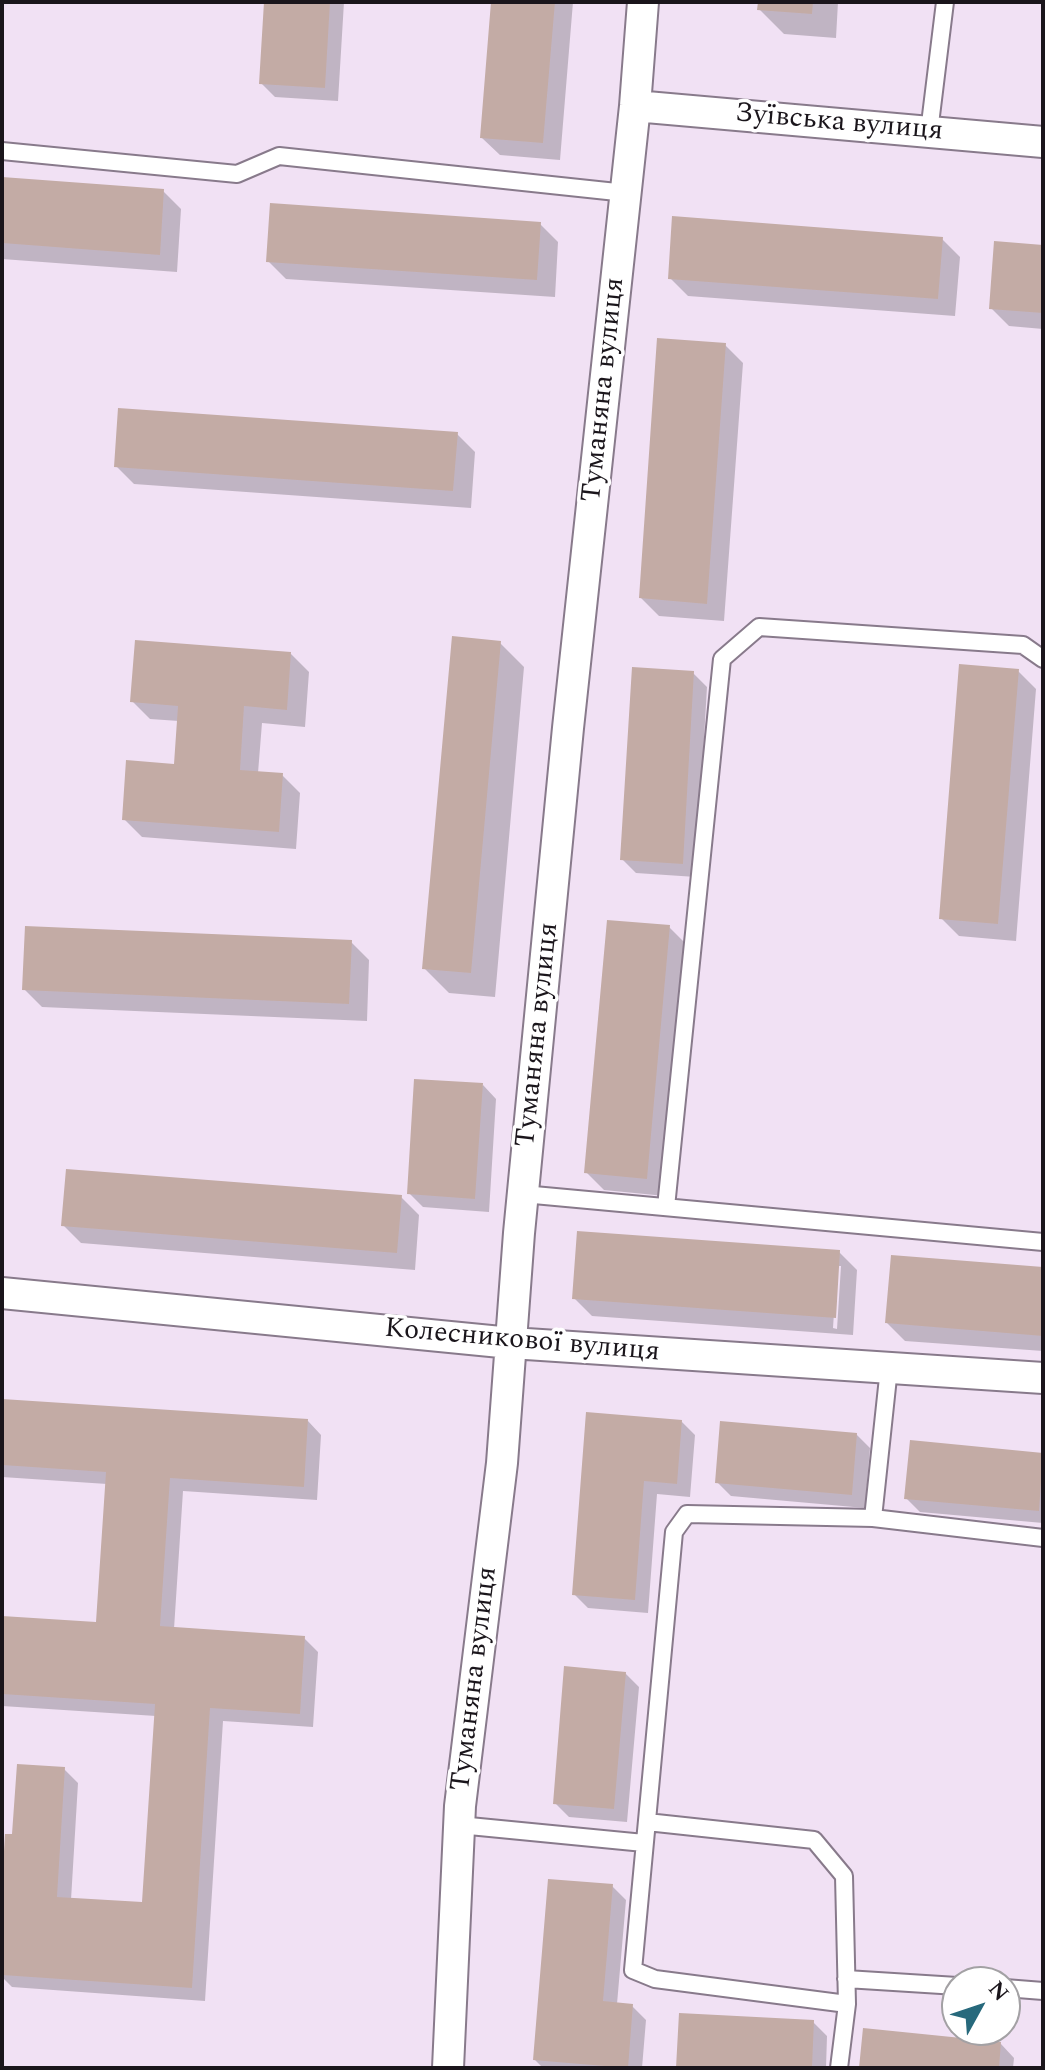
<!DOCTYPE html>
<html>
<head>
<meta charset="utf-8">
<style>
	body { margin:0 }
	#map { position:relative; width:1045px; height:2070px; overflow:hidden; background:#f1e1f4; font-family:Spectral,serif }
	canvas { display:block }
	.frame { position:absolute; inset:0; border:4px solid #1a151b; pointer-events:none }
	.north { position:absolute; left:941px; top:1966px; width:80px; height:80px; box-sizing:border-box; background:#fff; border:2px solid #a3a1a4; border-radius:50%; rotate:50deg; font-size:22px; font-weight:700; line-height:32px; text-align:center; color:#1a151b }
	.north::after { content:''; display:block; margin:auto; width:28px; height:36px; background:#27697c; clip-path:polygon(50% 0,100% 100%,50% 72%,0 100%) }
</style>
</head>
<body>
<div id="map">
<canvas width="1045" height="2070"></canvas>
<div class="frame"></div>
<div class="north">N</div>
</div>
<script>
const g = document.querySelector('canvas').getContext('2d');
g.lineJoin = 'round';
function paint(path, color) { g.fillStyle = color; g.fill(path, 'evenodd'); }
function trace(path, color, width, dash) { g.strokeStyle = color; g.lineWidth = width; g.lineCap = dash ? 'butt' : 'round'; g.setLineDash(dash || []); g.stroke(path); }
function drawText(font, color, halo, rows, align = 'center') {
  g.font = font + ' Spectral,serif'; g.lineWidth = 7; g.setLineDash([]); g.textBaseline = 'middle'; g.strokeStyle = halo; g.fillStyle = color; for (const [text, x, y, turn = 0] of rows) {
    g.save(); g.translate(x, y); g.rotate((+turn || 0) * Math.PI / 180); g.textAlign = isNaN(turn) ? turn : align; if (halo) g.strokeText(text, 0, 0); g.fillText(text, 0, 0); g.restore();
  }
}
const shadow = new Path2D(`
	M266,2h78l-6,99 -63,-4 -14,-14z
	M493,2h80l-13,158 -60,-5 -18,-17z
	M760,2h78l-2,36 -52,-4 -25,-25z
	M2,179l161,12 18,18 -4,63 -175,-13z
	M540,224l18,18 -3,55 -269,-18 -18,-18z
	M942,239l18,18 -5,59 -267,-20 -18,-18z
	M1043,247v82l-34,-3 -18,-18z
	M725,345l18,18 -19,258 -65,-5 -18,-18z
	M457,434l18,18 -4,56 -337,-24 -18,-18z
	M500,643l24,24 -29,330 -46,-4 -25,-25z
	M291,654l18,18 -4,55 -43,-4 -4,50 24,2 18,18 -4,56 -154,-12 -18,-18 52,-53 3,-45 -29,-2 -18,-18z
	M1018,671l18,18 -20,252 -57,-5 -18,-18z
	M693,673l14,14 -11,190 -60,-4 -14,-14z
	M669,927l18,18 -22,251 -61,-6 -18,-18z
	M351,942l18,18 -2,61 -325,-14 -18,-18z
	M483,1085l13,14 -7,113 -66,-5 -14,-14z
	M401,1197l18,18 -4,55 -334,-27 -18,-18z
	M839,1252l18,18 -4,65 -261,-19 -18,-18zM837,1266h4l-4,63 -4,-1z
	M1043,1269v82l-138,-10 -18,-18z
	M2,1401l306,20 13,14 -4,65 -134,-9 -9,138 130,9 14,14 -5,75 -90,-6 -18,280 -193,-14 -10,-10v-60l12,-81 50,-67 14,14 -7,117 73,4 12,-188 -154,-10v-88l96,6 9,-140 -105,-7z
	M588,1414l93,7 14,14 -5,62 -33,-3 -9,119 -60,-5 -14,-14z
	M856,1434l14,14 -5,60 -134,-12 -14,-14z
	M911,1442l132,13v68l-123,-11 -14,-14z
	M625,1673l14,14 -12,135 -58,-5 -14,-14z
	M612,1886l14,14 -9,104 15,2 14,14 -4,48h-99l-8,-8z
	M813,2022l14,14 -1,32h-148z
	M1001,2044l13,14 -1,10h-152z`);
const building = new Path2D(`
	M264,2h66l-5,86 -66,-4z
	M491,2h64l-12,141 -63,-5z
	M758,2h55l-1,12 -55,-4z
	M2,177l162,12 -4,66 -158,-12z
	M270,203l271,19 -4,58 -271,-18z
	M672,216l271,21 -5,62 -270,-20z
	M994,241l49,4v68l-54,-4z
	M657,338l69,5 -19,261 -68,-6z
	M118,408l340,24 -5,59 -339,-24z
	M452,636l49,5 -30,332 -49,-4z
	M135,640l156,12 -4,58 -43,-4 -4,64 43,3 -4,59 -157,-12 4,-60 48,4 4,-58 -48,-4z
	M959,664l60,5 -21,255 -59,-5z
	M632,667l62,4 -11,193 -63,-4z
	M607,920l63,5 -23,254 -63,-6z
	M25,926l327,14 -3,64 -327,-14z
	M414,1079l69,4 -8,116 -68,-5z
	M66,1169l336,26 -5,58 -336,-27z
	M577,1231l263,19 -4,68 -264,-19z
	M891,1255l152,12v69l-158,-13z
	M2,1399l306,20 -4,68 -134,-9 -10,148 145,10 -5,78 -90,-6 -18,280 -190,-13v-90l3,-51h7l5,-70 48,3 -8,130 85,5 13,-198 -153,-10v-78l94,6 10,-150 -104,-7z
	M586,1412l96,8 -5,64 -33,-3 -9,119 -63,-5z
	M720,1421l137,12 -5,62 -137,-12z
	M910,1440l133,13 -4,58 -135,-12z
	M564,1666l62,6 -12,137 -61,-5z
	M548,1879l65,5 -10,117 30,3 -5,64 -95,-8z
	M679,2013l135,7 -2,48h-136z
	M863,2028l138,14 -2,26h-140z`);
const service = new Path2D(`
	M929,132l16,-130
	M2,151l235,23 42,-18 347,37
	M523,1194l520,48
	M666,1207l56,-548 37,-32 264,18 20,14
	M873,1518l16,-150
	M647,1822l167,18 30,36 3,128 -8,64
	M459,1825l185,18
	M846,1979l111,7
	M1005,1988l38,3
	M847,2004l-192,-25 -22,-9 41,-438 13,-18 186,4 170,20`);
const minor = new Path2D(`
	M635,106l408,36
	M2,1293l509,50 532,35
	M448,2068l12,-262 42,-343 17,-230 49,-505 67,-622 8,-104`);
const streetNames = [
	["Зуївська вулиця",839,124,5],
	["Туманяна вулиця",605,390,-84],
	["Туманяна вулиця",539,1035,-84],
	["Колесникової вулиця",522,1342,5],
	["Туманяна вулиця",476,1679,-83]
];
paint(shadow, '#0003');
paint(building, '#c3aba5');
trace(service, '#887a8b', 20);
trace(minor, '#887a8b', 34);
trace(service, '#fff', 16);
trace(minor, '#fff', 30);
drawText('28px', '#1a151b', '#fff', streetNames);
</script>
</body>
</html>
